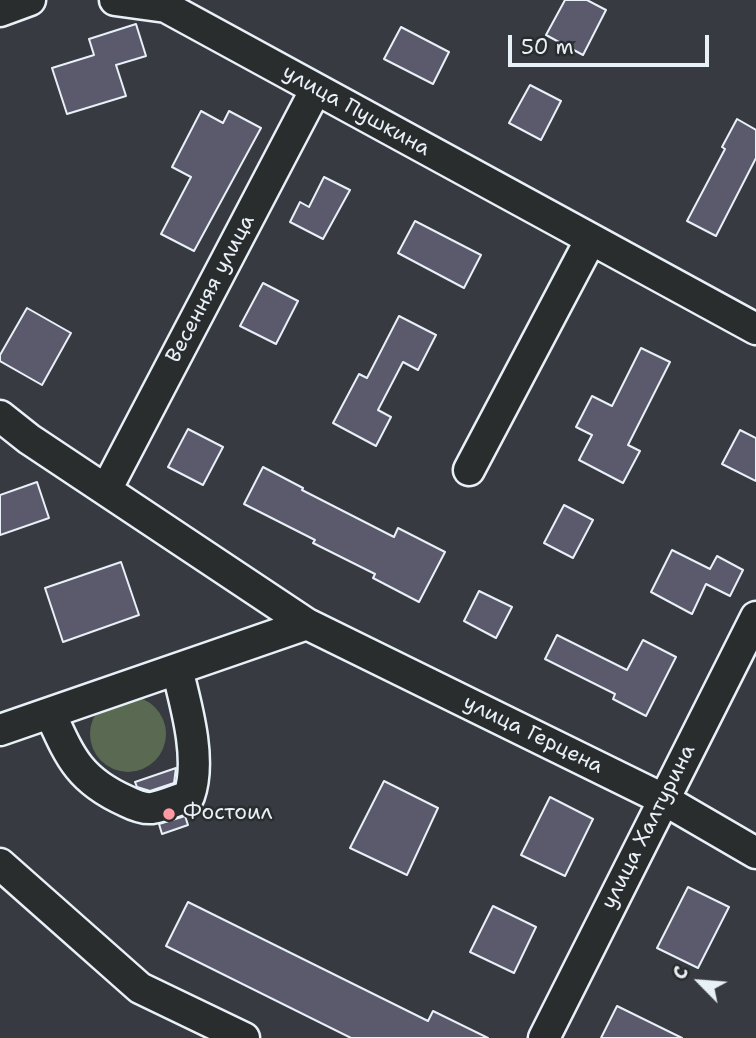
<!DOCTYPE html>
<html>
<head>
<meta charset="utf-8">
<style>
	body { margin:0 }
	#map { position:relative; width:756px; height:1038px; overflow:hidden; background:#383a41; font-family:"Shantell Sans",sans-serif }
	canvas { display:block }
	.north { position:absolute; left:665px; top:947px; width:70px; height:70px; -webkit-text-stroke:5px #2a2d2e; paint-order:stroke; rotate:295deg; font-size:19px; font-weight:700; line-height:28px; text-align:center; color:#e8f1f8 }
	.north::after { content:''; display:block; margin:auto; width:24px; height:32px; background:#e8f1f8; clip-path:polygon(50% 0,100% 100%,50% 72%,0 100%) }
	.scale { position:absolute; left:508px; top:35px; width:201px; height:32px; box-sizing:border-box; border:4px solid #e8f1f8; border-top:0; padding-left:9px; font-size:21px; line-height:24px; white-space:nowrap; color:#e8f1f8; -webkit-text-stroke:5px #2a2d2e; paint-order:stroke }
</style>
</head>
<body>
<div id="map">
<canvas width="756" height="1038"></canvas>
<div class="north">С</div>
<div class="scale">50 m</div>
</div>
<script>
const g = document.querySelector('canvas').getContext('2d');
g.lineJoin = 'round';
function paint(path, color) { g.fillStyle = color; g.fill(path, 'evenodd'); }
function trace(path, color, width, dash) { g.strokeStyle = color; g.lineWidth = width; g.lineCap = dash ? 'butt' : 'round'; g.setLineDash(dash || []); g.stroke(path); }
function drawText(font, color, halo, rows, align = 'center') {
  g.font = font + ' "Shantell Sans",sans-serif'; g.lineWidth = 5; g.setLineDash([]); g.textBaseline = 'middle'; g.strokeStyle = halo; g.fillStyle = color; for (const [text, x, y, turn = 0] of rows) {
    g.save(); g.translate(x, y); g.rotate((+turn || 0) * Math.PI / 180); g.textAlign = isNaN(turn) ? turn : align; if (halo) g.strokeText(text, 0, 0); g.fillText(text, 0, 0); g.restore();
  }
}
const green = new Path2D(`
	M90 734a38 38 0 1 1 76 0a38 38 0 1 1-76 0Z`);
const building = new Path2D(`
	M565,0h22l19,10 -23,45 -37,-20z
	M136,24l10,32 -30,9 10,31 -59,18 -15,-46 42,-13 -5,-16z
	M401,27l48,25 -16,32 -49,-25z
	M530,85l31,16 -20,39 -32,-17z
	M201,111l22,12 6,-12 32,17 -67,123 -33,-17 30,-57 -19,-10z
	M737,119l19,11v28l-40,78 -29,-15 38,-72 -3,-2z
	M324,177l26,13 -27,49 -33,-17 10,-20 9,5z
	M415,221l66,34 -17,33 -66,-35z
	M263,283l35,18 -22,43 -36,-18z
	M27,308l44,25 -29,52 -42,-24v-6z
	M399,316l37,19 -18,35 -15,-8 -25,48 13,7 -15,29 -43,-23 26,-49 8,4z
	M641,348l29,14 -42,83 12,6 -17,32 -44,-23 13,-25 -16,-8 16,-31 20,10z
	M188,429l35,18 -20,38 -35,-18z
	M740,430l16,8v43l-34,-17z
	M263,467l40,21 -1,2 92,47 4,-9 47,24 -26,50 -46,-24 2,-4 -62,-31 2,-3 -71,-36z
	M37,482l12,36 -49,17v-40z
	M564,505l29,15 -20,38 -29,-15z
	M672,550l38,19 7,-13 26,14 -13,26 -24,-12 -14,30 -41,-22z
	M121,562l18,53 -76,27 -18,-54z
	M479,591l33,16 -16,31 -32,-17z
	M557,635l70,35 16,-30 33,17 -30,59 -33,-17 2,-5 -70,-35z
	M176,768l-2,15 -24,8 -13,-4 -2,-5z
	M384,781l54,27 -31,67 -57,-27z
	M550,797l43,22 -28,57 -44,-21z
	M185,816l3,9 -26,9 -3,-10z
	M688,887l41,20 -31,61 -41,-20z
	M188,902l240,119 5,-10 55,27h-137l-185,-92z
	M493,906l43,21 -22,46 -44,-21z
	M617,1006l65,32h-81z`);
const minor = new Path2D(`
	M115,0l51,7 590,322
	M0,11l30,-11
	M0,416l29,23 278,185 356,175 93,54
	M469,470l122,-231
	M106,490l210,-401
	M50,713c20,44 29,67 76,88 8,4 17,8 26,7 12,-2 25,-8 37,-12 13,-36 -3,-91 -12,-127
	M0,730l307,-106
	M0,864l140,124 104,50
	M544,1038l212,-421`);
const markers = [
	[169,814,7,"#ff9aa2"]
];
const streetNames = [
	["улица Пушкина",356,111,29],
	["Весенняя улица",211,289,-62],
	["улица Герцена",533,735,26],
	["улица Халтурина",649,827,-63]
];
const poiNames = [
	["Фостоил",183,814]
];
paint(green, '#5a6a52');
paint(building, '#5a5a6c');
trace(building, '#e8f1f8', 2);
trace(minor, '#e8f1f8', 35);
trace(minor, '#2a2d2e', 30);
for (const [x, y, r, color] of markers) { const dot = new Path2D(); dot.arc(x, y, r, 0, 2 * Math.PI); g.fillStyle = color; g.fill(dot); trace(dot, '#2a2d2e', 2.5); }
drawText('21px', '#e8f1f8', '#2a2d2e', streetNames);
drawText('21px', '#e8f1f8', '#2a2d2e', poiNames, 'left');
</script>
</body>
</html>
